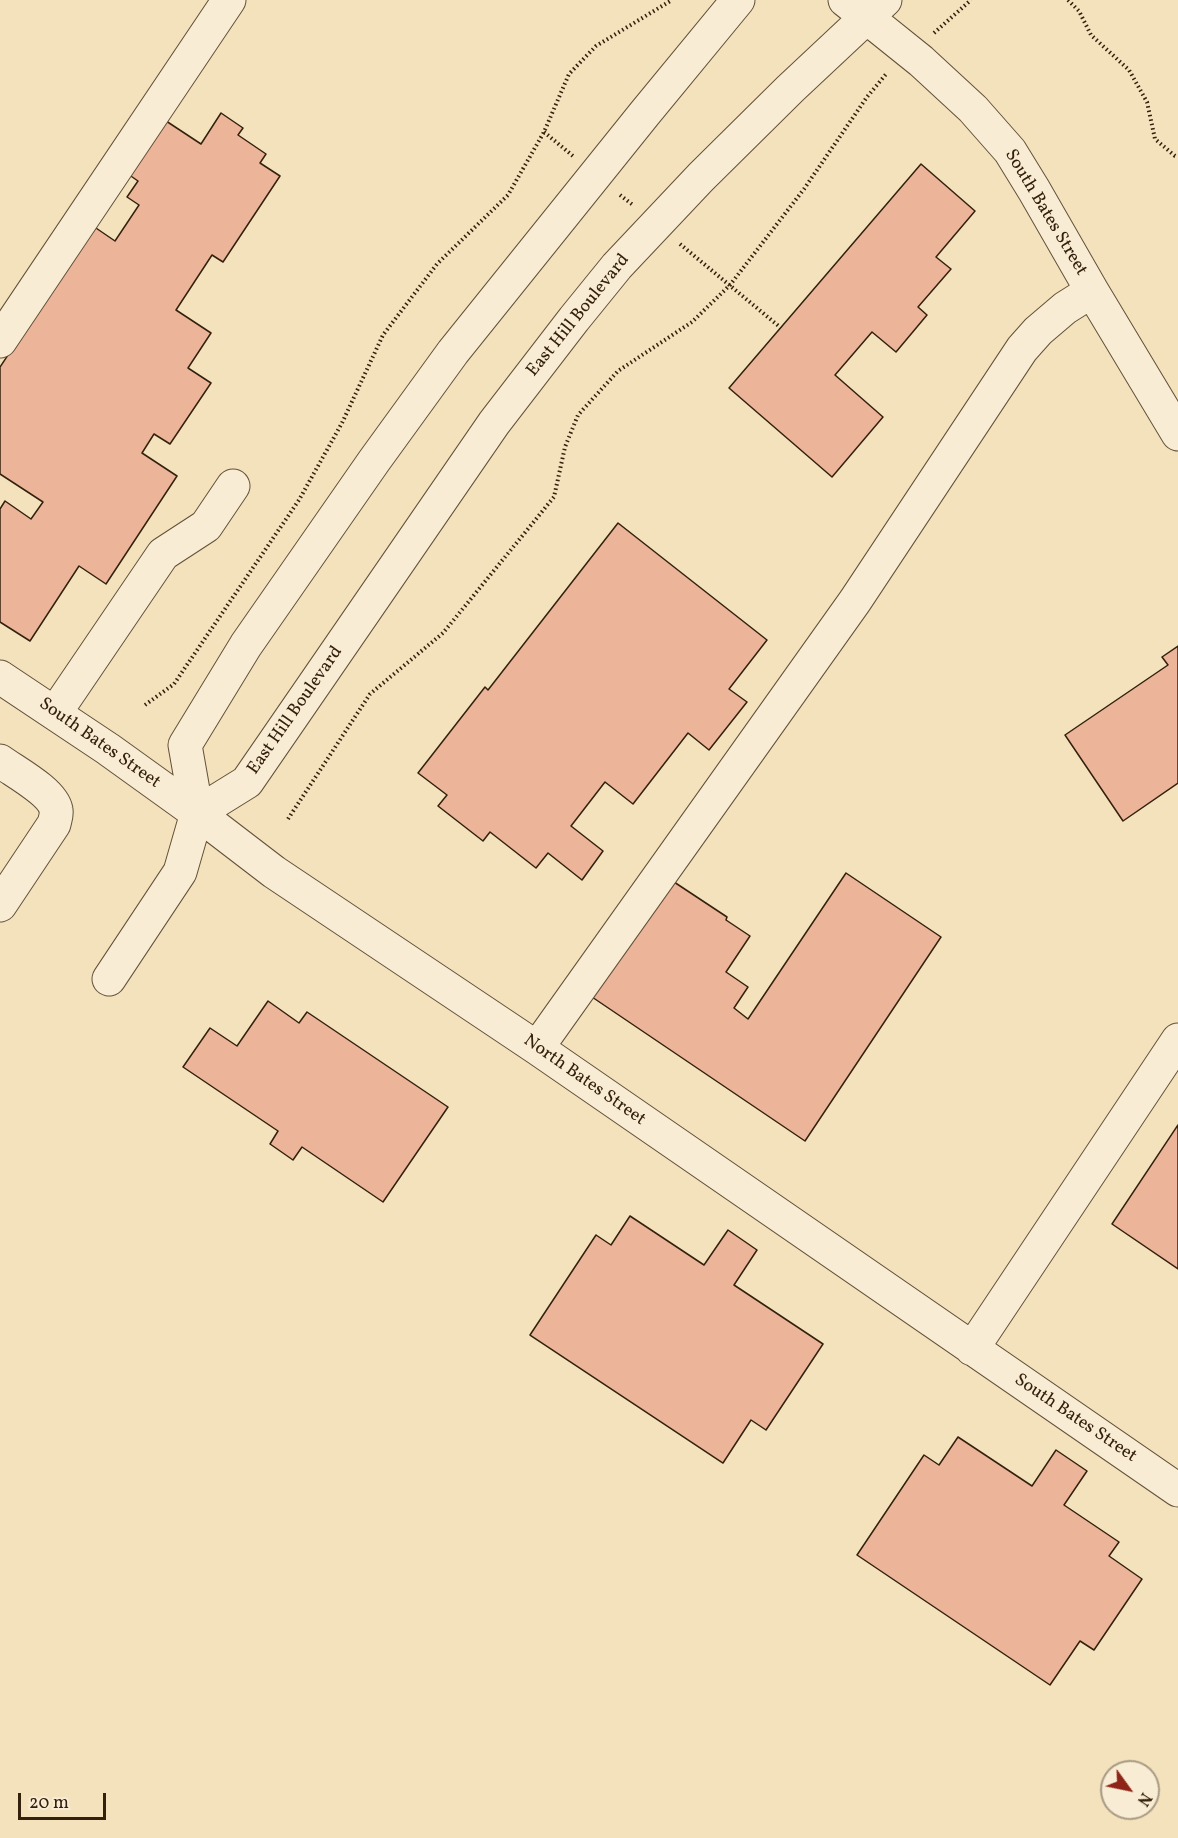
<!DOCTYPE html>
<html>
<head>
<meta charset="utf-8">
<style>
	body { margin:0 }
	#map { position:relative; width:1178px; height:1838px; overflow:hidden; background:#f4e2bd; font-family:Vollkorn,serif }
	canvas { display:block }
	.north { position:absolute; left:1100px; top:1760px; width:60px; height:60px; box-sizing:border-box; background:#f8ecd4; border:2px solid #a99b84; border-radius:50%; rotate:123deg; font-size:16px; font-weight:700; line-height:24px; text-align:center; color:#33210d }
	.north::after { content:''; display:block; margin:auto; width:21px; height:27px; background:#8f2418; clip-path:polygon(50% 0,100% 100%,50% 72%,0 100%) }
	.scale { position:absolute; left:18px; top:1793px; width:88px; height:27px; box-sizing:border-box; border:3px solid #33210d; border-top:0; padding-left:8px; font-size:18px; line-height:21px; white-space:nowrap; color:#33210d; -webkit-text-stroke:4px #f8ecd4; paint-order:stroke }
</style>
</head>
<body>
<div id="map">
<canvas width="1178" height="1838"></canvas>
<div class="north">N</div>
<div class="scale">20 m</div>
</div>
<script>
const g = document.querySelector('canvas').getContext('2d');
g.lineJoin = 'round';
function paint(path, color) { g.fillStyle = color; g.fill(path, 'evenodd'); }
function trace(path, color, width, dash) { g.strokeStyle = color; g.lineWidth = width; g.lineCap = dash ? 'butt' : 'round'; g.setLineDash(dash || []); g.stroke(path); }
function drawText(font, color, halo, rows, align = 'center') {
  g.font = font + ' Vollkorn,serif'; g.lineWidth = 6; g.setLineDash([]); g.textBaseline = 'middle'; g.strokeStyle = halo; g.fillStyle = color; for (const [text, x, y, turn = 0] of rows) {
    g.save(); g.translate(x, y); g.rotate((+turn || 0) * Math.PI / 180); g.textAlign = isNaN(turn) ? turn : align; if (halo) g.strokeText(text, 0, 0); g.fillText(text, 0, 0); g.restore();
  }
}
const building = new Path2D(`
	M221,113l22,15 -5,7 28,19 -6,9 20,13 -57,86 -11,-7 -36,55 35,23 -23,35 23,15 -41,61 -16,-10 -12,19 35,23 -71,108 -27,-18 -49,75 -30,-19v-113l5,-8 26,18 12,-17 -43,-28v-107l93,-141 22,15 24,-36 -12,-8 11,-16 -13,-9 35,-55 41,27z
	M921,164l54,47 -39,46 15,12 -33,38 9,8 -31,37 -24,-20 -37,43 48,42 -51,60 -103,-89z
	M618,523l149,117 -38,49 18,13 -38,48 -21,-17 -55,71 -28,-22 -34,44 32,25 -21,29 -34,-27 -12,15 -46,-36 -7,9 -45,-35 9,-11 -29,-22 67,-86 3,3z
	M1178,646v137l-55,38 -58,-86 103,-70 -6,-8z
	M846,873l95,64 -136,204 -213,-144 79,-117 56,37 -1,3 24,16 -24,36 22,15 -14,21 14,11z
	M268,1001l31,22 8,-11 141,95 -65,95 -81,-55 -9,13 -23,-16 8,-13 -95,-64 27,-39 27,18z
	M1178,1125v144l-66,-45z
	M630,1216l74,49 24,-35 29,20 -23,35 89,59 -57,86 -15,-10 -28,43 -193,-128 66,-100 15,10z
	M958,1437l74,49 24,-36 31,21 -23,34 55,37 -10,14 33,23 -48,71 -14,-9 -30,44 -193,-130 67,-100 15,10z`);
const path = new Path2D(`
	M1068,0l11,11 12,24 38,35 18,32 8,37 20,17 3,1
	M934,33l37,-33
	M544,132l29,24
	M620,195l13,10
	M680,244l101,84
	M145,705l29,-21 125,-184 43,-77 41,-88 54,-71 71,-69 36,-63 25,-58 27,-28 76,-46
	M288,819l82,-125 73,-61 111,-136 11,-50 13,-32 40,-44 74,-49 38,-37 74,-96 63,-92 20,-24`);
const minor = new Path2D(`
	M845,0l76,61 52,48 37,42 24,39 58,101 86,143
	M0,341l229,-341
	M0,677l108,72 89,64 77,59 263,176 641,442
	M55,713l108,-159 43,-28 27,-40
	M0,761c15,11 53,31 56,49 1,5 -1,9 -2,14l-54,81
	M197,813l50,-31 247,-359 80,-104 43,-53 84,-89 89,-88 95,-89
	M109,979l71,-107 17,-59 -12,-68 61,-100 128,-184 79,-109 192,-239 93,-113
	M537,1048l318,-447 167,-252 16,-18 27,-23 27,-17
	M972,1349l206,-309`);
const streetNames = [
	["South Bates Street",1045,213,59],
	["East Hill Boulevard",579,316,-51],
	["East Hill Boulevard",296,711,-55],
	["South Bates Street",99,744,35],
	["North Bates Street",584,1081,35],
	["South Bates Street",1075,1419,34]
];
paint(building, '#ecb499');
trace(building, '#33210d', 1.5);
trace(minor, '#635139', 35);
trace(path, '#33210d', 4, [1.5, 3]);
trace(minor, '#f8ecd4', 33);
drawText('18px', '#33210d', '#f8ecd4', streetNames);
</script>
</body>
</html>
